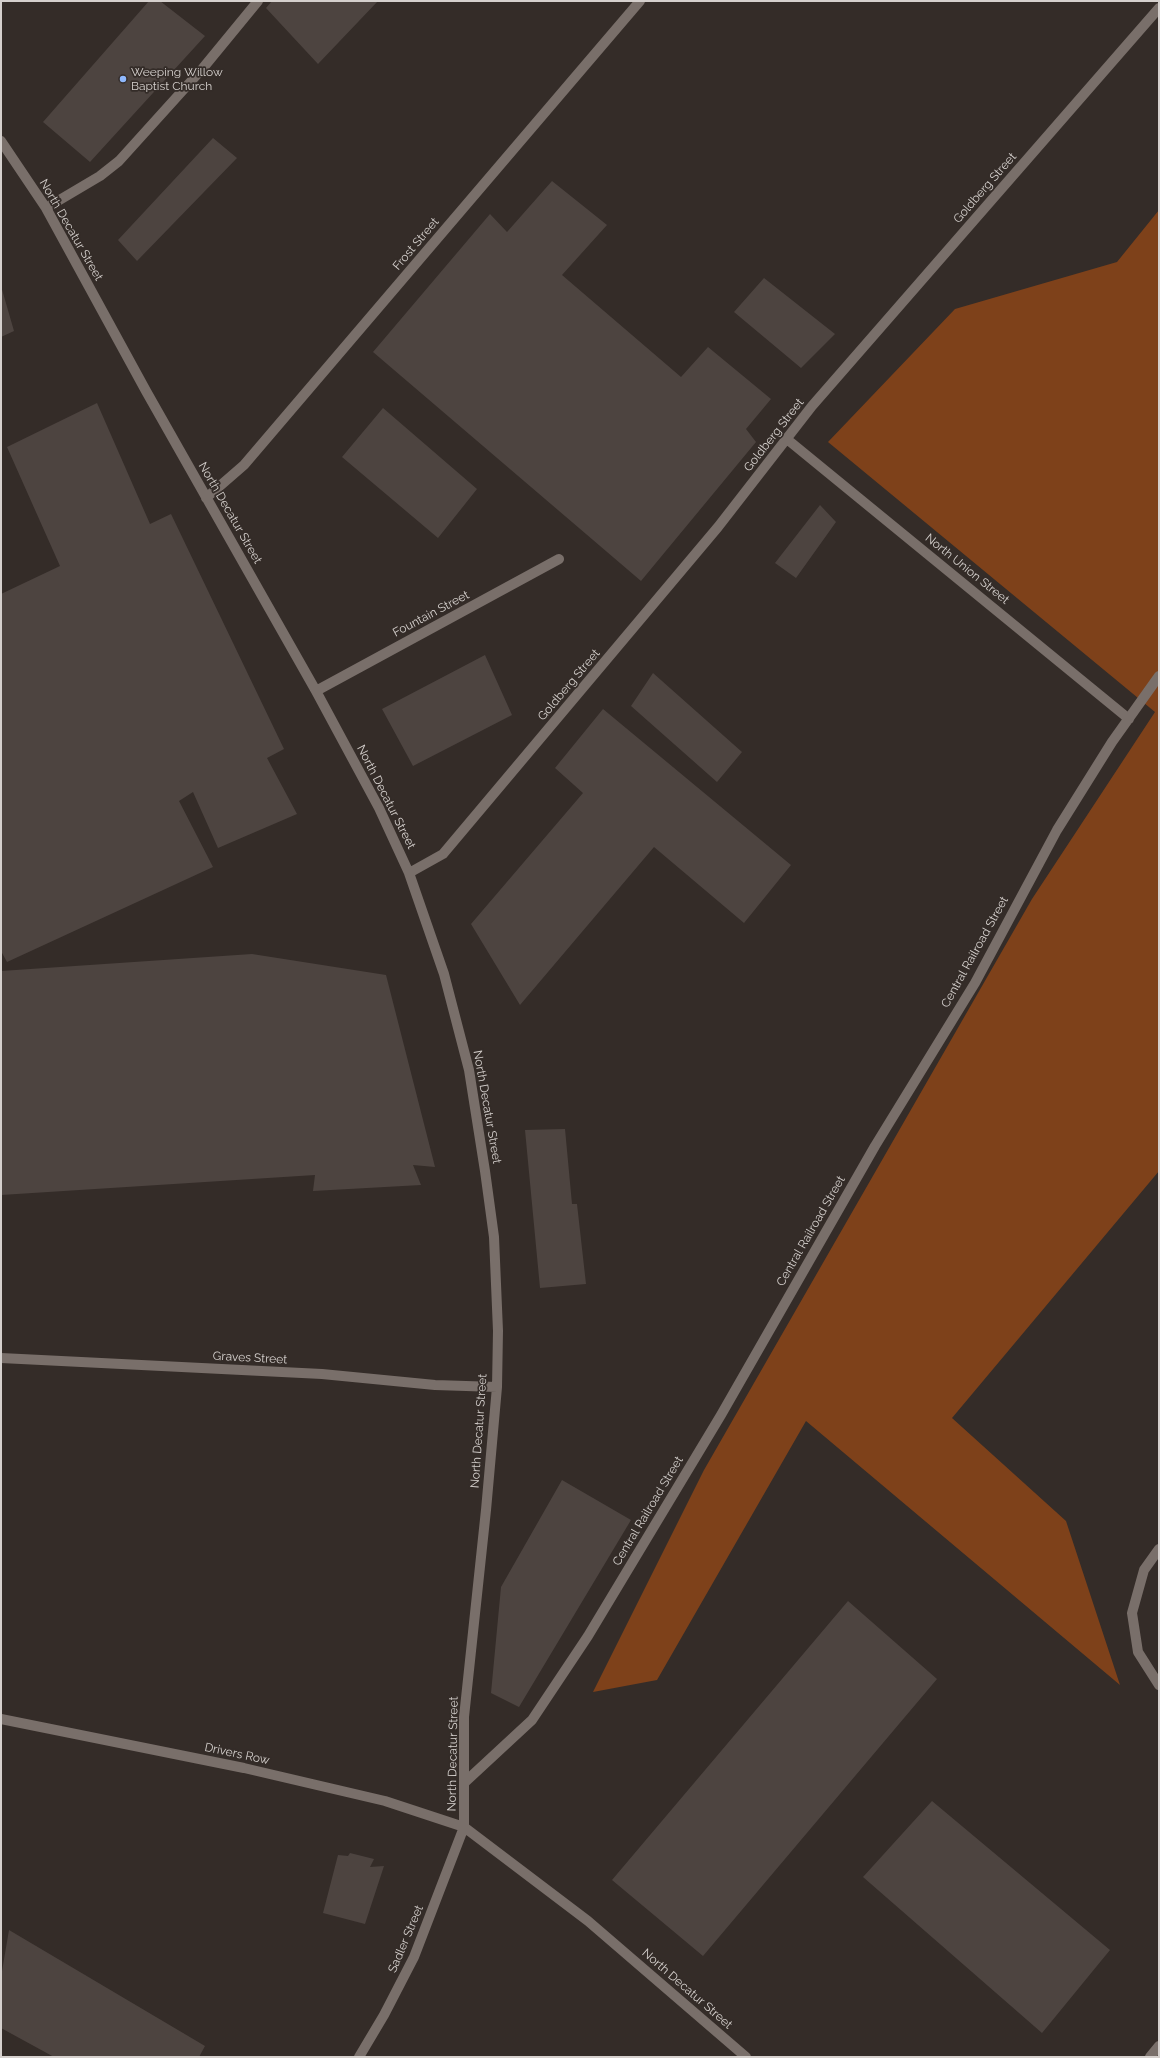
<!DOCTYPE html>
<html>
<head>
<meta charset="utf-8">
<style>
	body { margin:0 }
	#map { position:relative; width:1160px; height:2058px; overflow:hidden; background:#342c28; font-family:Raleway,sans-serif }
	canvas { display:block }
	.frame { position:absolute; inset:0; border:2px solid #d5d0cd; pointer-events:none }
</style>
</head>
<body>
<div id="map">
<canvas width="1160" height="2058"></canvas>
<div class="frame"></div>
</div>
<script>
const g = document.querySelector('canvas').getContext('2d');
g.lineJoin = 'round';
function paint(path, color) { g.fillStyle = color; g.fill(path, 'evenodd'); }
function trace(path, color, width, dash) { g.strokeStyle = color; g.lineWidth = width; g.lineCap = dash ? 'butt' : 'round'; g.setLineDash(dash || []); g.stroke(path); }
function drawText(font, color, halo, rows, align = 'center') {
  g.font = font + ' Raleway,sans-serif'; g.lineWidth = 3.5; g.setLineDash([]); g.textBaseline = 'middle'; g.strokeStyle = halo; g.fillStyle = color; for (const [text, x, y, turn = 0] of rows) {
    g.save(); g.translate(x, y); g.rotate((+turn || 0) * Math.PI / 180); g.textAlign = isNaN(turn) ? turn : align; if (halo) g.strokeText(text, 0, 0); g.fillText(text, 0, 0); g.restore();
  }
}
const forest = new Path2D(`
	M1159,210v961l-207,247 114,103 54,164 -314,-264 -149,259 -64,12 111,-222 328,-571 123,-187 -327,-270 127,-133 162,-47z`);
const building = new Path2D(`
	M149,1h11l45,35 -115,126 -47,-40z
	M272,1h106l-60,63 -52,-56z
	M213,138l24,20 -100,103 -19,-21z
	M552,181l55,44 -45,50 119,102 27,-30 63,52 -25,30 10,13 -115,139 -268,-229 117,-138 17,18z
	M764,278l71,56 -34,34 -67,-56z
	M1,286l13,45 -13,6z
	M97,403l53,121 21,-10 113,235 -17,9 30,56 -79,34 -25,-56 -14,9 34,66 -206,95 -6,-11v-357l59,-28 -53,-119z
	M383,408l94,81 -39,49 -96,-81z
	M820,505l16,17 -40,56 -21,-15z
	M485,655l27,60 -99,51 -31,-57z
	M653,673l89,79 -25,30 -86,-76z
	M603,709l188,156 -47,58 -90,-76 -134,158 -49,-81 112,-131 -28,-25z
	M252,954l134,21 49,192 -22,-2 8,20 -108,6 2,-16 -314,20v-224z
	M565,1129l7,75h5l9,80 -46,4 -15,-158z
	M562,1480l69,40 -112,187 -28,-14 10,-106z
	M848,1601l89,78 -234,277 -91,-76z
	M932,1801l178,149 -68,83 -179,-156z
	M350,1853l24,6 -4,8 14,-1 -19,58 -42,-11 15,-58 10,1z
	M9,1930l196,116 -6,11h-145l-53,-29v-51z`);
const minor = new Path2D(`
	M1,141l45,67 100,183 170,300 63,117 30,65 35,101 25,96 16,101 9,66 4,94 -1,56 -11,123 -22,207v110l124,94 158,136
	M46,208l54,-32 19,-15 84,-93 55,-67
	M788,440l341,279
	M206,498l38,-33 396,-464
	M316,691l243,-132
	M409,873l34,-19 275,-327 94,-121 347,-398
	M1,1358l321,16 113,11 62,2
	M1159,1549l-15,21 -12,43 6,39 21,33
	M1,1719l243,49 141,33 79,26 -50,130 -30,58 -25,42
	M464,1783l68,-63 56,-84 133,-221 154,-269 100,-163 82,-153 55,-88 47,-66
	M1150,2057l9,-11`);
const markers = [
	[123,79,4,"#8fb8fd"]
];
const poiNames = [
	["Weeping Willow",131,72],
	["Baptist Church",131,86]
];
const streetNames = [
	["Goldberg Street",985,188,-49],
	["North Decatur Street",71,230,60],
	["Frost Street",416,244,-50],
	["Goldberg Street",774,435,-52],
	["North Decatur Street",230,513,60],
	["North Union Street",967,569,39],
	["Fountain Street",431,614,-28],
	["Goldberg Street",569,685,-50],
	["North Decatur Street",386,797,63],
	["Central Railroad Street",975,952,-61],
	["North Decatur Street",487,1107,80],
	["Central Railroad Street",811,1231,-60],
	["Graves Street",250,1358,3],
	["North Decatur Street",479,1431,-86],
	["Central Railroad Street",648,1511,-59],
	["Drivers Row",237,1754,12],
	["North Decatur Street",453,1754,-89],
	["Sadler Street",406,1939,-67],
	["North Decatur Street",687,1989,41]
];
paint(forest, '#7e411a');
paint(building, '#4d4440');
trace(minor, '#796f6a', 10);
for (const [x, y, r, color] of markers) { const dot = new Path2D(); dot.arc(x, y, r, 0, 2 * Math.PI); g.fillStyle = color; g.fill(dot); trace(dot, '#342c28', 1.5); }
drawText('12px', '#d5d0cd', '#342c28', poiNames, 'left');
drawText('12px', '#d5d0cd', '#342c28', streetNames);
</script>
</body>
</html>
